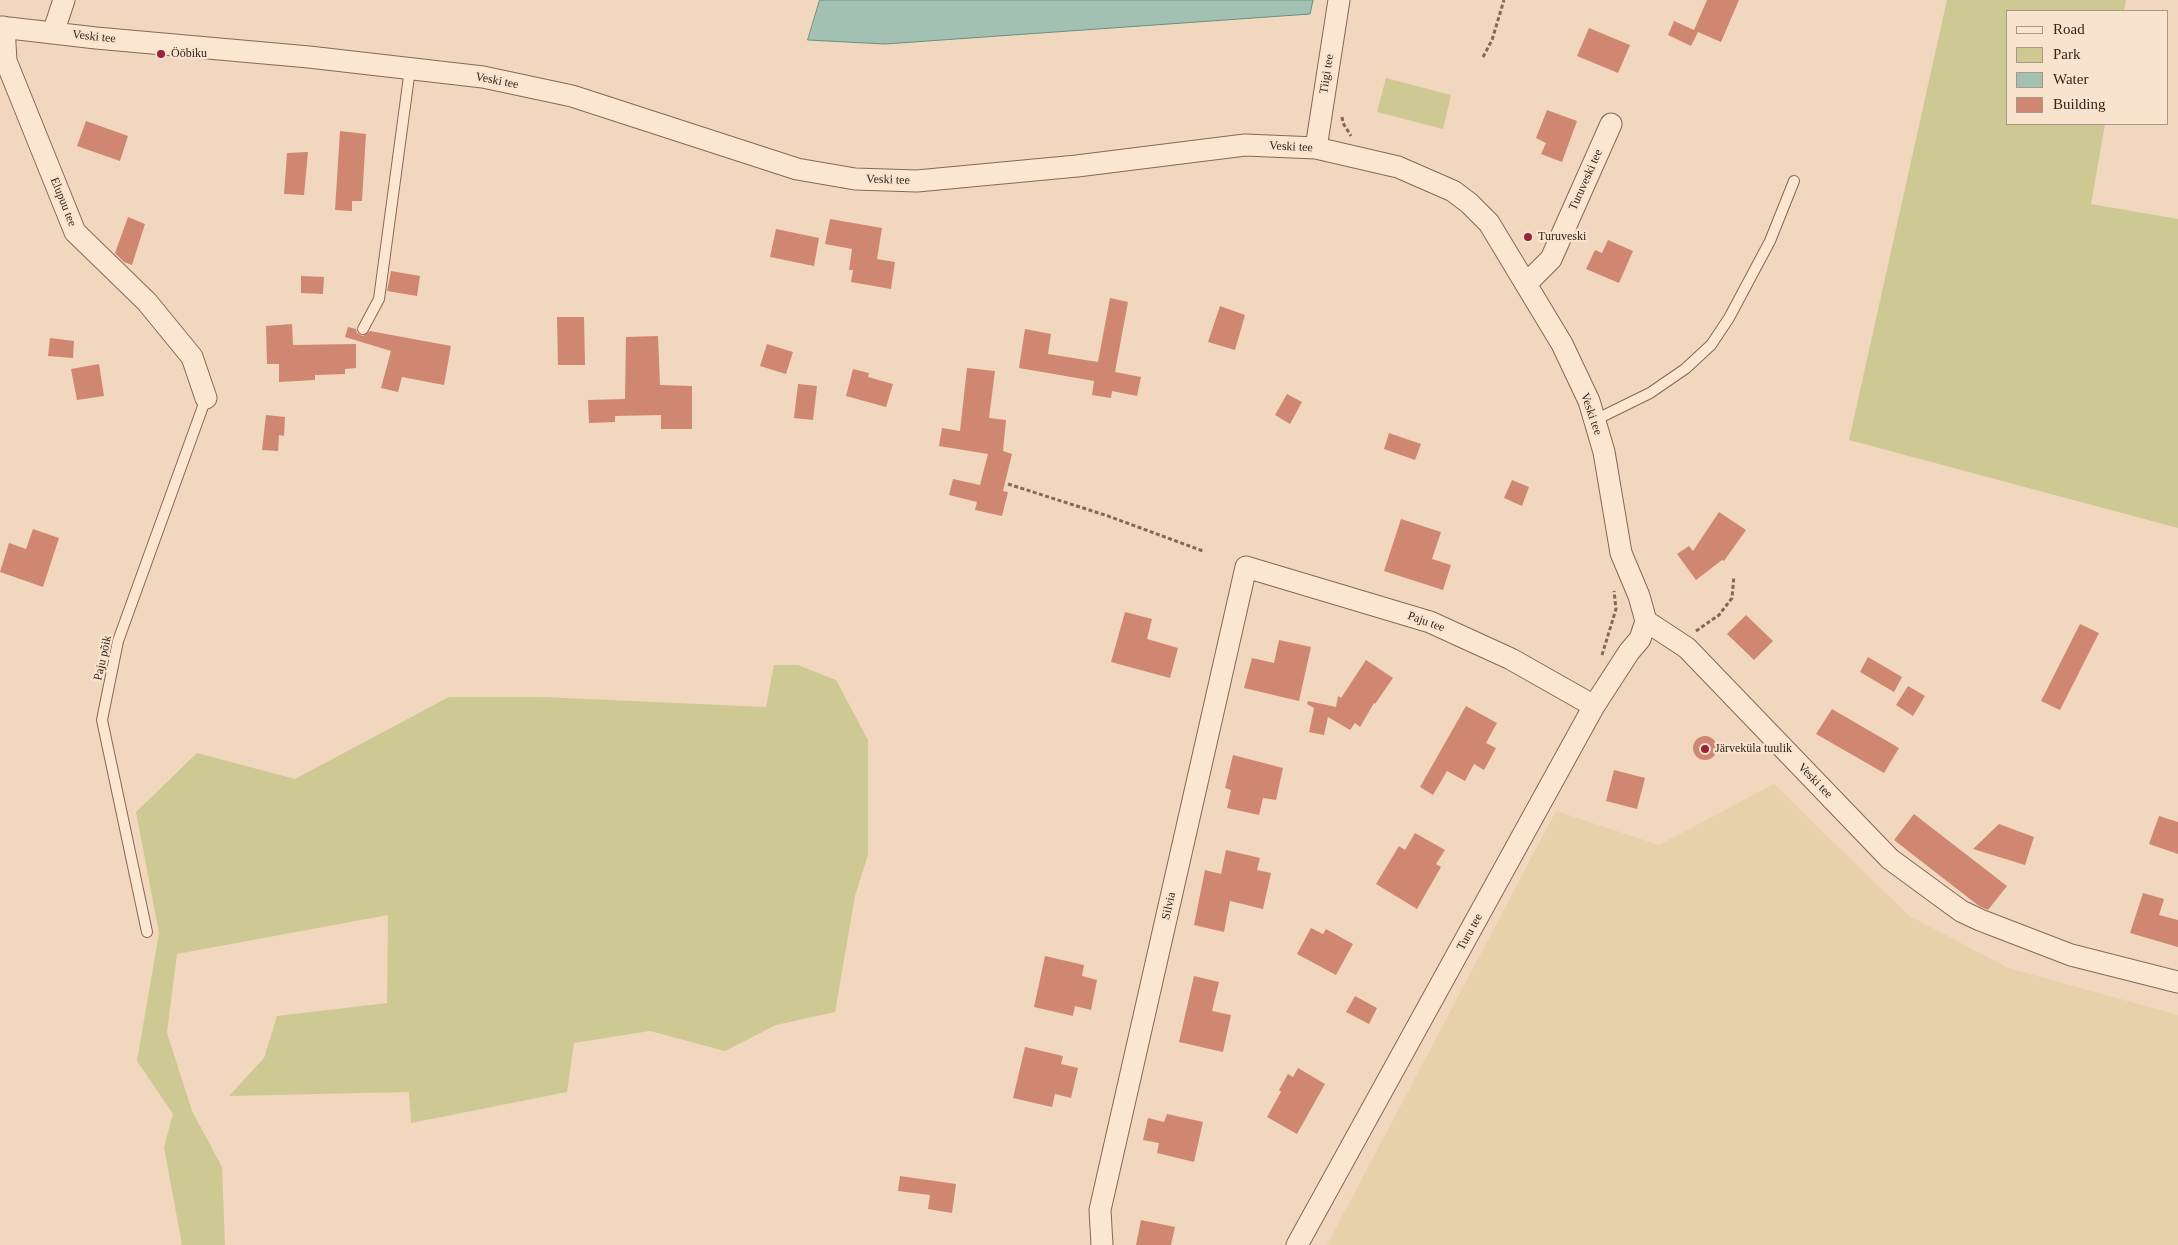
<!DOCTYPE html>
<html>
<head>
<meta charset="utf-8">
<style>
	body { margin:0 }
	#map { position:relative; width:2178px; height:1245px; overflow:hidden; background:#f0d7be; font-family:Georgia,serif }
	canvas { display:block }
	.legend { position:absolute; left:2006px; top:10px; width:162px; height:115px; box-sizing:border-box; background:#f7e3ce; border:1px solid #aa9786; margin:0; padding:6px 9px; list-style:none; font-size:15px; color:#37241b }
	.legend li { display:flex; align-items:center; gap:10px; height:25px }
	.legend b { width:25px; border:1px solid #aa9786 }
</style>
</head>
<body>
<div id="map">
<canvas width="2178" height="1245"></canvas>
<ul class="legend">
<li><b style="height:6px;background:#fae6d1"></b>Road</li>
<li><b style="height:14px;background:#cec992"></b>Park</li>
<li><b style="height:14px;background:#a2c1b2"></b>Water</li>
<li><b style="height:14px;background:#d08772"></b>Building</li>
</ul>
</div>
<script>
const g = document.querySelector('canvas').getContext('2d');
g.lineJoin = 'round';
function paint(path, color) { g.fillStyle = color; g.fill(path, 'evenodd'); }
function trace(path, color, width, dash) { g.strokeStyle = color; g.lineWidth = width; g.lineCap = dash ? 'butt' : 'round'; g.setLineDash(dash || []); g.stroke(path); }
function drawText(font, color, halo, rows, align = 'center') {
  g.font = font + ' Georgia,serif'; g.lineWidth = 4.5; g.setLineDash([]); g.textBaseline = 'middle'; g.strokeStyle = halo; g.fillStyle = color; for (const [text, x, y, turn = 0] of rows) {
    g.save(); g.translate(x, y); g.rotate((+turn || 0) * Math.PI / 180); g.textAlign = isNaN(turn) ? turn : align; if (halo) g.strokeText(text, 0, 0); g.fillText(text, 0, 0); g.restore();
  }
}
const farmland = new Path2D(`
	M1774,784l134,131 100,53 170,47v230h-851l229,-434 103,34z`);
const green = new Path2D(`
	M1947,0h179l-2,11h-117v113h98l-14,80 87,15v309l-329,-88z
	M1386,78l65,17 -8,34 -66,-17z
	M774,665h24l38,15 32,60v115l-13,41 -20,116 -59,13 -51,26 -75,-20 -76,12 -7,49 -156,31 -2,-31 -180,4 35,-38 13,-42 110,-13 1,-88 -211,39 -10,79 25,78 30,56 3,78h-43l-18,-98 9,-33 -36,-53 22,-128 -23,-121 61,-59 98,26 154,-82h93l224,10z`);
const water = new Path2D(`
	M820,0h493l-3,14 -425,30 -77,-4z`);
const building = new Path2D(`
	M1707,0h32l-18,42 -23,-10 -7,14 -23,-11 6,-14 20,9z
	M1589,28l41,17 -12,28 -41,-17z
	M1547,110l30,11 -15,41 -21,-8 5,-11 -10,-5z
	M86,121l42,15 -8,25 -43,-15z
	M340,131l26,3 -4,67h-10v10l-17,-1z
	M308,152l-4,43 -20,-1 3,-41z
	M128,217l17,7 -13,41 -8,-3 -9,-9z
	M830,219l52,9 -5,31 18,3 -4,27 -40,-7 2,-12h-4l3,-21 -27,-5z
	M776,229l43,9 -5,28 -44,-9z
	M1608,240l25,11 -14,32 -33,-14 9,-19 7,3z
	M391,271l29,5 -3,20 -30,-5z
	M301,276l23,1 -1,17 -22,-1z
	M1110,298l18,4 -13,70 26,5 -4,19 -25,-5 -1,7 -19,-3 2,-14 -75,-13 6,-39 26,5 -3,20 50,8z
	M1220,306l25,9 -10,35 -27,-8z
	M557,317h27l1,48h-27z
	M292,324l1,21 63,-1v24l-11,1v5l-30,1v5l-36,2v-18h-12l-1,-38z
	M348,327l8,2 1,4 6,3 7,-5 81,15 -7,39 -42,-8 -4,15 -17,-4 10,-37 -46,-14z
	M658,336l2,49 32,1v43h-31v-14l-46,1v6l-26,1 -1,-23 37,-1 1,-62z
	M50,338l24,3 -1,17 -25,-2z
	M767,344l26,8 -7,22 -26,-8z
	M99,364l5,32 -27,4 -6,-31z
	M967,368l28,3 -6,47 17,2 -3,31 9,3 -9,37 5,1 -6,24 -27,-6 2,-8 -28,-7 4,-16 27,6 8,-31 -49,-8 3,-18 18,3z
	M853,369l16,4 -1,4 25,7 -7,23 -40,-11z
	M798,384l19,2 -4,34 -19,-2z
	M1287,394l15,8 -12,22 -15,-9z
	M266,415l19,2 -1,19 -5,-1 -1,16 -16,-1z
	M1389,433l32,11 -6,16 -31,-11z
	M1512,480l17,7 -7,19 -18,-8z
	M1719,512l27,18 -22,31 -2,-1 -26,20 -19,-26 12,-8 4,5z
	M1401,519l40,13 -9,27 19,6 -8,25 -59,-19z
	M33,529l26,9 -16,49 -43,-15 9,-29 17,6z
	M1125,612l27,7 -5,20 31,9 -8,30 -59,-16z
	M1746,615l27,26 -19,19 -27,-26z
	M2080,624l19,9 -39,77 -19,-9z
	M1279,640l32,7 -12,54 -55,-13 8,-30 22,5z
	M1868,657l34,20 -8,15 -34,-20z
	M1366,660l27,18 -18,26 -1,-1 -14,24 -5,-4 -5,7 -22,-13 -4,18 -15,-3 5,-24 -7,-4 1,-3 28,6 2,-11 3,2z
	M1908,686l17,10 -12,20 -17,-11z
	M1466,706l31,17 -11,20 10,5 -12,22 -10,-6 -9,17 -18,-10 -14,24 -13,-8z
	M1832,709l67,39 -15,25 -68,-39z
	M1693 748a12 12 0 1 1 24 0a12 12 0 1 1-24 0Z
	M1233,755l50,13 -7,32 -13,-2 -4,17 -32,-7 4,-18 -6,-2z
	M1614,770l31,8 -8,31 -31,-8z
	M1914,814l93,72 -19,24 -9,-4 -85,-66z
	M2159,816l19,6v32l-29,-10z
	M1999,824l35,13 -9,28 -52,-16z
	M1415,833l30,17 -9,14 5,3 -24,42 -41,-25 23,-38 6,4z
	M1226,850l34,8 -3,12 14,3 -8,36 -33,-8 -6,31 -30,-7 11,-55 16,4z
	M2143,893l21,6 -5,16 19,5v27l-48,-14z
	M1311,928l12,6 3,-5 27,15 -17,31 -39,-21z
	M1045,956l39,9 -2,11 15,4 -6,30 -16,-4 -2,10 -39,-9z
	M1194,976l25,6 -7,29 19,4 -8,37 -44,-10z
	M1355,996l22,12 -8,16 -23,-12z
	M1025,1047l38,9 -2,8 17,4 -7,30 -16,-4 -3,13 -39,-9z
	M1298,1068l27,16 -28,50 -30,-17 14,-25 -2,-2 9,-16 5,3z
	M1167,1114l36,8 -9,40 -37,-9 2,-10 -16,-3 5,-22 16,4z
	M900,1176l56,8 -4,29 -24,-4 2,-14 -32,-4z
	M1141,1220l34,7 -4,18h-35z`);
const path = new Path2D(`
	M1483,57l9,-17 12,-40
	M1342,117l1,6 8,13
	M1008,484l100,32 95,35
	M1696,631l23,-16 13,-17 2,-22
	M1602,655l14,-46 -2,-18`);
const service = new Path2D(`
	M363,329l16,-30 31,-230
	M1595,420l55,-27 35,-24 26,-24 18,-27 41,-77 24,-60
	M147,932l-45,-212 16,-79 88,-243`);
const minor = new Path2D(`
	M0,27l96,11 213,19 174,20 89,19 225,73 58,10 62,2 160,-15 168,-21 71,3 82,19 55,24 16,12 20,20 73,121 27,57 15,51 17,101 18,43 7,25 41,27 203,211 71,52 19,9 91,35 107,27
	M4,27l2,34 69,171 72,70 45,55 14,41
	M53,33l11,-33
	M1316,148l23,-148
	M1527,283l24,-24 60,-135
	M1102,1245l-2,-35 146,-643 184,55 81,37 83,47
	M1297,1245l297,-539 35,-54 11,-13 6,-18`);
const markers = [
	[161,54,5,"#9a233b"],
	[1528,237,5,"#9a233b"],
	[1705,749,5,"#9a233b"]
];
const streetNames = [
	["Veski tee",94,37,6],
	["Tiigi tee",1327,74,-81],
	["Veski tee",497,81,11],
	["Veski tee",1291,147,3],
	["Veski tee",888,180,2],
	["Turuveski tee",1586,180,-66],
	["Elupuu tee",63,202,68],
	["Veski tee",1591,414,71],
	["Paju tee",1426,622,20],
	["Paju põik",103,658,-77],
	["Veski tee",1815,781,46],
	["Silvia",1169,906,-77],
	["Turu tee",1470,932,-61]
];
const poiNames = [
	["Ööbiku",171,54],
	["Turuveski",1538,237],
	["Järveküla tuulik",1715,749]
];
paint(farmland, '#e6d1ab');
paint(green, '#cec992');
paint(water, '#a2c1b2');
trace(water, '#698f7e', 1);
paint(building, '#d08772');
trace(service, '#896756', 12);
trace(minor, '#896756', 23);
trace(path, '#896756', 3, [4, 2.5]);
trace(service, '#fae6d1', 10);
trace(minor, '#fae6d1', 21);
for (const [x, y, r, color] of markers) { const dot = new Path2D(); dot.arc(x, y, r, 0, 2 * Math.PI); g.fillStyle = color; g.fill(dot); trace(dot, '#f7e3ce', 2); }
drawText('12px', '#37241b', '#f7e3ce', streetNames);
drawText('12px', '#37241b', '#f7e3ce', poiNames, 'left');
</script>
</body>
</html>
